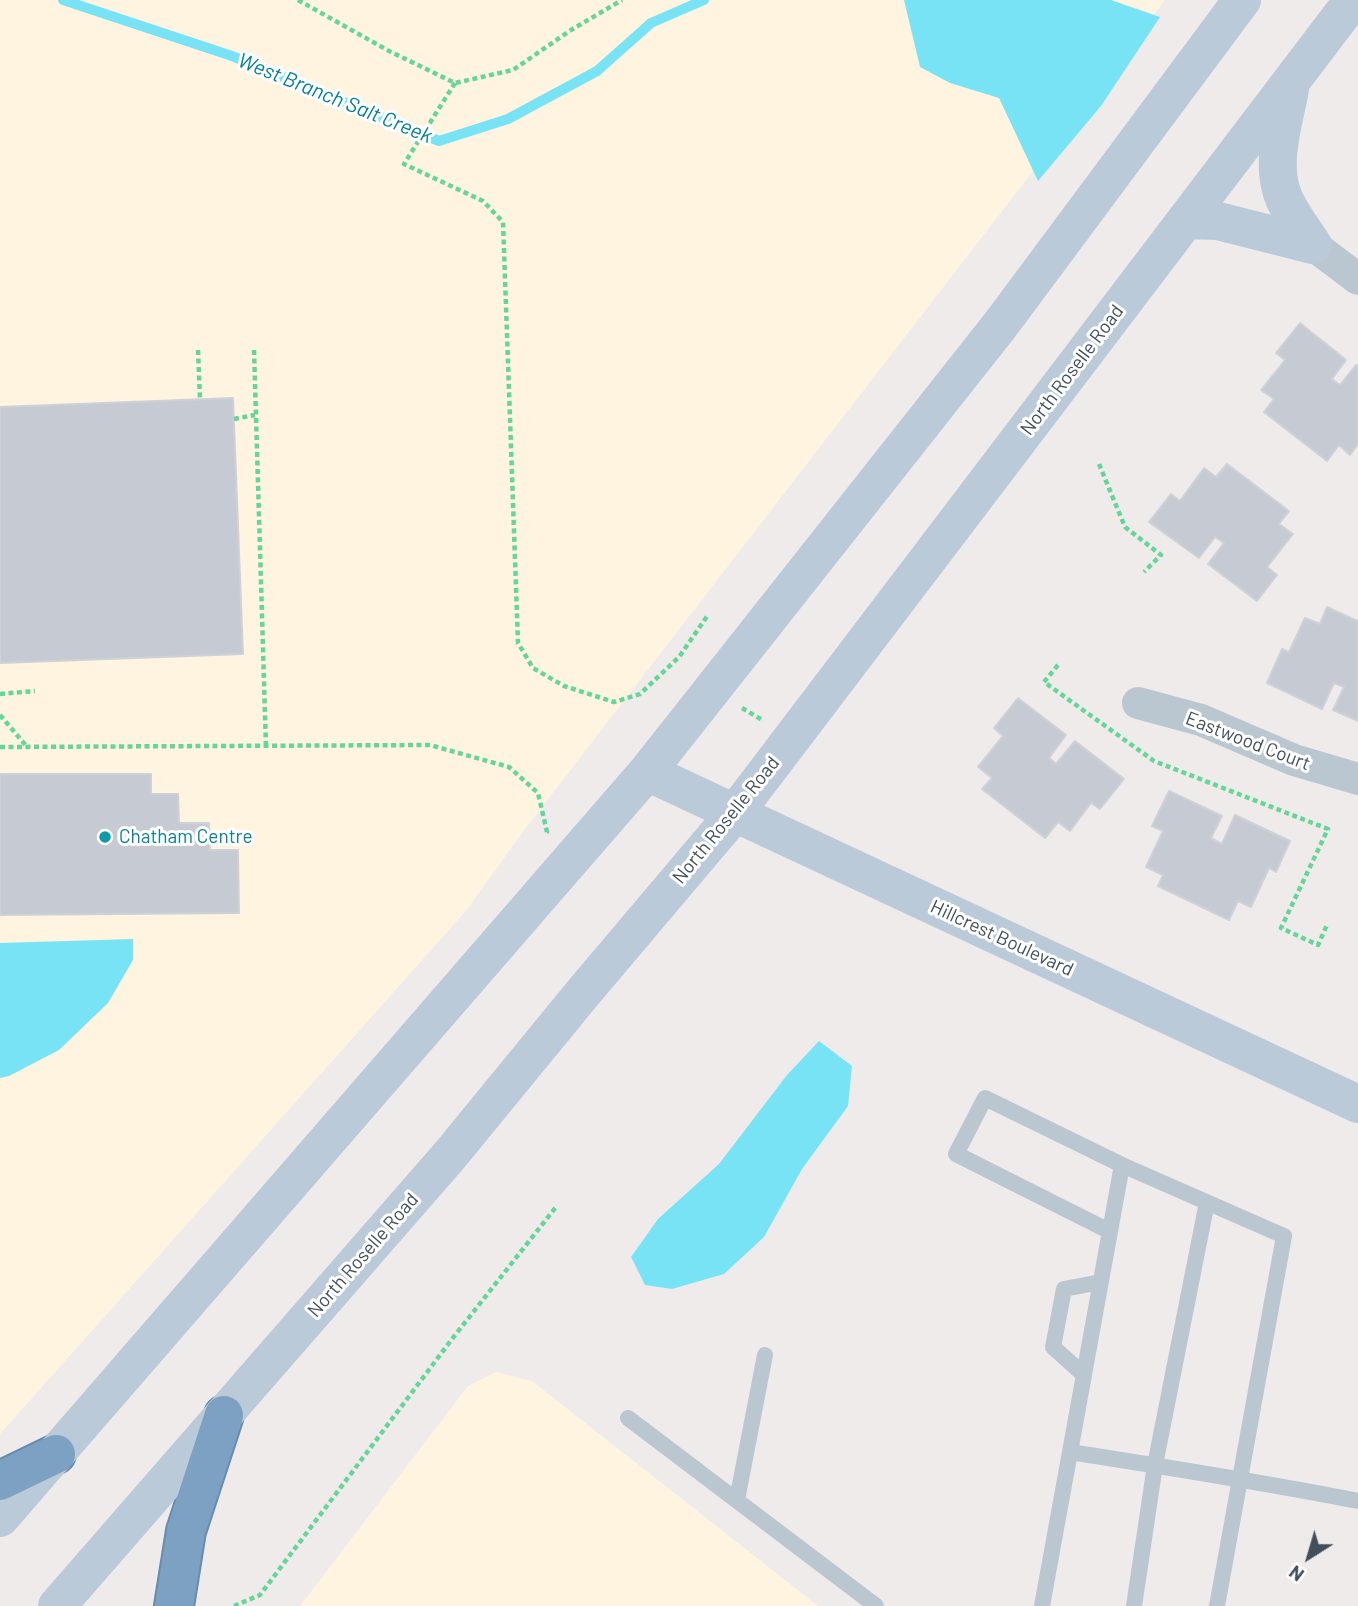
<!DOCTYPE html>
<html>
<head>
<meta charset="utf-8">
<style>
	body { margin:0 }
	#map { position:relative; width:1358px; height:1606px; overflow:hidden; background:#efebeb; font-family:Barlow,sans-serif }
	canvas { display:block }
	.north { position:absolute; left:1274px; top:1522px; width:70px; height:70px; -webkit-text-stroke:5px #fff; paint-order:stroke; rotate:217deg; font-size:19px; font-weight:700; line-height:28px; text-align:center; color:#42505b }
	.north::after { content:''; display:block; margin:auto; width:24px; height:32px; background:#42505b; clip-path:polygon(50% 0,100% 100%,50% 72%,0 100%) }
</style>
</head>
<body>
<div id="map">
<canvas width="1358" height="1606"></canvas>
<div class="north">N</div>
</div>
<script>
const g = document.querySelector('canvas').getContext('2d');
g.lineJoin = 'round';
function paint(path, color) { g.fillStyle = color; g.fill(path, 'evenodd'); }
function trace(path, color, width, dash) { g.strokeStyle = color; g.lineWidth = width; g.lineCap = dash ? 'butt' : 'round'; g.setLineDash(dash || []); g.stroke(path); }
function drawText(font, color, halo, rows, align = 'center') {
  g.font = font + ' Barlow,sans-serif'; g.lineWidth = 6; g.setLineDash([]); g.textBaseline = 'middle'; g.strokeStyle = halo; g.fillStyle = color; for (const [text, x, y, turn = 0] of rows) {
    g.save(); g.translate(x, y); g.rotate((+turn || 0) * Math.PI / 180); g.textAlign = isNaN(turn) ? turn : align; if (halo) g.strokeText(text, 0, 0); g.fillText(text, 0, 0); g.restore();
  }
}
const commercial = new Path2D(`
	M0,0h1165l-640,829 -60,83 -465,522z
	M496,1372l36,9 286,225h-518l168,-220z`);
const water = new Path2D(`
	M904,0h207l49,17 -59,89 -63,75 -39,-83 -49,-15 -30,-16z
	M133,939v21l-25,43 -49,47 -50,26 -9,2v-135z
	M819,1041l33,25 -4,40 -46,63 -38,68 -40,37 -52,15 -27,-4 -14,-28 27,-38 61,-55 68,-89z`);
const stream = new Path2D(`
	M63,0l169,56 207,85 69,-22 89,-48 54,-48 53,-23`);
const building = new Path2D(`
	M1300,323l46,37 -14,19 8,6 16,-20 2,1v78l-8,11 -11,-10 -12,16 -63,-49 10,-13 -13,-9 24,-30 -9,-7z
	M233,398l10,256 -243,9v-256z
	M1227,464l62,47 -10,13 14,10 -26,33 10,8 -20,26 -49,-37 16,-21 -9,-6 -16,21 -50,-36 22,-28 9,7 24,-33 12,9z
	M1327,607l31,14v100l-25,-11 11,-23 -10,-4 -12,26 -55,-26 15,-34 7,3 16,-34 15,6z
	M1018,698l48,37 -17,23 7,6 19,-23 49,38 -24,30 -9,-6 -21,28 -12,-9 -13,16 -63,-49 10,-11 -14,-11 25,-31 -9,-8z
	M0,774h151v20h27l1,29h30l1,27h28l1,63 -239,2z
	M1169,791l53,25 -11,22 11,6 13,-29 55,26 -14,31 -7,-4 -18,39 -13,-6 -9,19 -71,-34 5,-11 -17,-8 17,-36 -11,-5z`);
const path = new Path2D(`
	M298,0l91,51 66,32 58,-13 58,-40 51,-30
	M455,83l-51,81 79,37 20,21 15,421 15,25 31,18 50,16 26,-8 39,-37 29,-42
	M198,350l2,49
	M254,350l12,398
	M234,419l21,-4
	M1099,464l26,63 36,28 -17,17
	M1058,665l-14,17 110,79 174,68 -47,99 37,17 9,-20
	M0,694l35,-3
	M742,708l22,13
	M0,715l28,33
	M0,747l430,-2 79,22 29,26 9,39 -2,2
	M234,1606l26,-11 192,-256 104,-132`);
const lane = new Path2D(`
	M1109,1231l-153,-77 29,-56 137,67
	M1084,1375l-31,-28 11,-58 37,-7
	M628,1418l248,188
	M737,1500l28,-145
	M1042,1606l28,-154
	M1134,1606l21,-141 52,-263
	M1217,1606l67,-370 -162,-71 -52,287c96,15 192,30 288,49`);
const street = new Path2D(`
	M1313,245l45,34
	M1138,703l63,17 93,40 64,19`);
const secondary = new Path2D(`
	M1290,89c-6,33 -19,71 -8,104 6,18 21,36 31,52
	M1186,220l32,1 95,24
	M647,772l711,332
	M0,1518l647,-746 354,-448 241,-324
	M57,1606l393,-451 132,-161 153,-181 618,-813`);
const highway = new Path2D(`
	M0,1481l56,-27
	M174,1606l12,-75 38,-116`);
const markers = [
	[105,837,7,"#0f9aa8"]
];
const streetNames = [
	["North Roselle Road",1072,370,-53],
	["Eastwood Court",1248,741,21],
	["North Roselle Road",726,820,-51],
	["Hillcrest Boulevard",1002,938,25],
	["North Roselle Road",363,1255,-49]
];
const cultureNames = [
	["Chatham Centre",119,837]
];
const waterNames = [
	["West Branch Salt Creek",335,98,22]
];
paint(commercial, '#fef4e0');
paint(water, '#79e3f6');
trace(stream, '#79e3f6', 10);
paint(building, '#c6cad2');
trace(building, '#ced2d8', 2);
trace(highway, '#678cad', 42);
trace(path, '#66d599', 4.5, [5, 3.5]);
trace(lane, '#bac7d0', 16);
trace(street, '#bac7d0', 32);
trace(secondary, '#bbcad8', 38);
trace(highway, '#7ca1c2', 38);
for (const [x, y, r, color] of markers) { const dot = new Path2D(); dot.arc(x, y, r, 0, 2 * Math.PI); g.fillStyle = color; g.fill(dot); trace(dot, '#fff', 2.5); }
drawText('19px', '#42505b', '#fff', streetNames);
drawText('19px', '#0d838f', '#fff', cultureNames, 'left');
drawText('italic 21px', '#038098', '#fff', waterNames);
</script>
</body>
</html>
